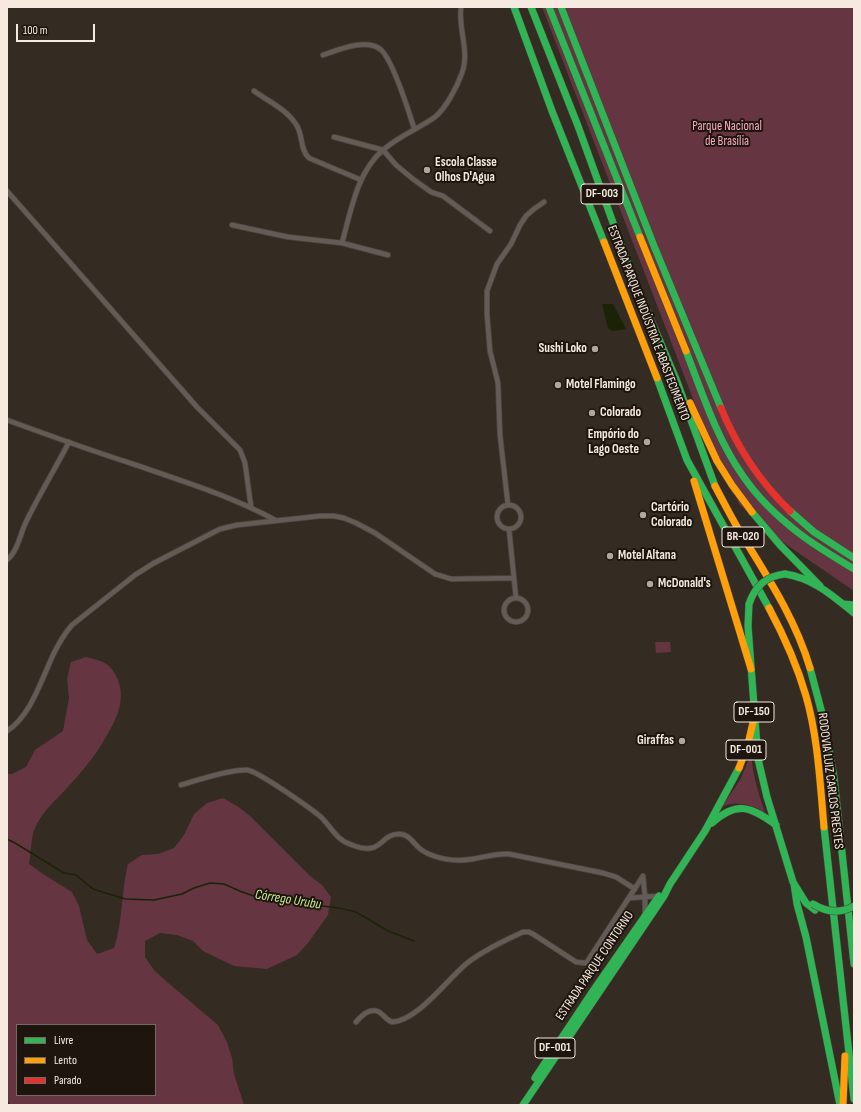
<!DOCTYPE html>
<html>
<head>
<meta charset="utf-8">
<style>
	body { margin:0 }
	#map { position:relative; width:861px; height:1112px; overflow:hidden; background:#342b22; font-family:"Sofia Sans Condensed",sans-serif }
	canvas { display:block }
	.frame { position:absolute; inset:0; border:8px solid #f6eae0; pointer-events:none }
	.legend { position:absolute; left:16px; top:1024px; width:140px; height:72px; box-sizing:border-box; background:#1d150e; border:1px solid #746a62; margin:0; padding:5px 7px; list-style:none; font-size:12px; color:#f6eae0 }
	.legend li { display:flex; align-items:center; gap:8px; height:20px }
	.legend b { width:20px; border:1px solid #746a62 }
	.scale { position:absolute; left:16px; top:24px; width:79px; height:18px; box-sizing:border-box; border:2px solid #f6eae0; border-top:0; padding-left:5px; font-size:12px; line-height:14px; white-space:nowrap; color:#f6eae0; -webkit-text-stroke:3px #1d150e; paint-order:stroke }
</style>
</head>
<body>
<div id="map">
<canvas width="861" height="1112"></canvas>
<div class="frame"></div>
<ul class="legend">
<li><b style="height:5px;background:#30b455"></b>Livre</li>
<li><b style="height:5px;background:#ff9f0a"></b>Lento</li>
<li><b style="height:5px;background:#e5322d"></b>Parado</li>
</ul>
<div class="scale">100 m</div>
</div>
<script>
const g = document.querySelector('canvas').getContext('2d');
g.lineJoin = 'round';
function paint(path, color) { g.fillStyle = color; g.fill(path, 'evenodd'); }
function trace(path, color, width, dash) { g.strokeStyle = color; g.lineWidth = width; g.lineCap = dash ? 'butt' : 'round'; g.setLineDash(dash || []); g.stroke(path); }
function drawText(font, color, halo, rows, align = 'center') {
  g.font = font + ' "Sofia Sans Condensed",sans-serif'; g.lineWidth = 4; g.setLineDash([]); g.textBaseline = 'middle'; g.strokeStyle = halo; g.fillStyle = color; for (const [text, x, y, turn = 0] of rows) {
    g.save(); g.translate(x, y); g.rotate((+turn || 0) * Math.PI / 180); g.textAlign = isNaN(turn) ? turn : align; if (halo) g.strokeText(text, 0, 0); g.fillText(text, 0, 0); g.restore();
  }
}
const green = new Path2D(`
	M542,7h312v584l-86,-59 -28,-27 -26,-52z
	M655,642h15l1,10 -15,1z
	M86,657c17,4 25,6 32,23 6,15 2,31 -5,44 -13,26 -28,45 -48,66 -11,12 -23,22 -30,38 -4,8 -4,26 -6,36l14,10 29,18 7,14 8,34 10,14 17,-6c9,-27 7,-56 14,-84l14,-9 16,-1 16,-6 10,-13 10,-21 13,-11 16,-5 14,8 13,10 59,59 13,10 9,12 -3,18 -20,28 -11,12 -30,14 -33,-3 -31,-15 -10,-10 -16,-6 -17,-2 -15,8v16l9,13 12,11 52,44 9,17 5,16 2,16 10,31h-233l-4,-5v-326h5l14,-7 9,-17 28,-19 6,-33 -2,-19 4,-17zM17,1025h138v70h-138z
	M751,754c2,21 7,39 14,58 -13,-7 -32,-13 -44,-4l19,-28z`);
const water = new Path2D(`
	M602,304h11l13,25 -14,2 -4,-3z`);
const stream = new Path2D(`
	M7,839l8,4 49,30 12,2 17,14 32,10 29,1 28,-6 12,-6 16,-5 14,1 18,8 18,6 37,5 42,5 17,4 32,19 26,10`);
const street = new Path2D(`
	M323,55c15,-5 42,-17 57,-6 12,9 29,63 34,79
	M254,91c14,10 34,19 43,35 6,10 3,24 12,32l52,22
	M334,137l49,13 13,15 17,14 18,13 12,4 47,35
	M7,191l190,216 43,43 5,13 6,44
	M232,225l56,12 54,6 46,12
	M342,243c9,-32 15,-71 41,-93 16,-14 35,-21 52,-33 11,-9 22,-30 27,-44 8,-22 -4,-43 -1,-66
	M7,420c41,15 82,30 123,43 49,17 99,32 145,57
	M497 517a12 12 0 1 1 24 0a12 12 0 1 1-24 0Z
	M508,505l-8,-70 -2,-52 -8,-32 -3,-37v-23l10,-27 14,-20 9,-19 6,-9 8,-7 10,-7
	M509,529l7,69
	M7,560c11,-9 13,-26 19,-38 13,-27 29,-53 43,-80
	M504 610a12 12 0 1 1 24 0a12 12 0 1 1-24 0Z
	M7,731c24,-15 35,-53 47,-78 5,-10 11,-20 18,-28l63,-50 19,-12 66,-34 17,-4 83,-9h14l10,2 12,5 19,10 60,41 16,5 62,-1
	M181,785c17,-5 49,-16 66,-15 11,1 63,38 74,47 11,11 15,23 31,28 31,12 27,-11 47,-11 9,0 13,7 19,13 4,4 10,7 16,9 11,4 26,5 39,3 12,-2 23,-6 36,-5l94,19 13,4 19,12
	M643,876l2,21v17
	M629,898l30,-2
	M356,1022c5,-6 14,-15 23,-10 5,3 7,8 13,10 25,-1 55,-42 74,-58 16,-13 38,-23 57,-32h6l4,2 43,28 9,1 2,-1 56,-86`);
const fast = new Path2D(`
	M514,7l38,104 52,131
	M531,7l47,119 55,152 43,101 39,107
	M549,7l91,230
	M561,7l93,239 67,162
	M686,351c16,42 31,88 57,125 15,22 36,42 57,58 17,13 36,24 54,35
	M657,378l30,82 82,148
	M790,511l24,21 40,26
	M752,512l28,33 40,41
	M785,574c28,4 48,22 69,39
	M749,604l-1,22 10,133 9,38 26,85 13,21 9,7
	M843,604l11,1
	M810,668l14,53 10,57 20,186
	M712,823c25,-23 39,-16 64,2
	M824,827l30,272
	M794,884l3,20 9,33 34,168
	M535,1078l58,-87 66,-95
	M523,1105l141,-209 6,-12 35,-53 34,-63`);
const slow = new Path2D(`
	M640,237l46,114
	M604,242l53,136
	M690,403l27,58 15,24 20,27
	M694,481l57,188
	M715,486c8,15 16,31 25,46 27,44 55,86 70,136
	M769,608c15,28 28,57 37,88 12,42 14,87 18,131
	M739,768l9,-24 7,-30
	M843,1105l2,-49`);
const jam = new Path2D(`
	M721,408c16,39 39,74 69,103`);
const fastBridge = new Path2D(`
	M749,604c6,-18 17,-28 36,-30
	M813,904c13,8 27,10 41,2`);
const markers = [
	[427,170,4,"#b2a79e"],
	[595,349,4,"#b2a79e"],
	[558,385,4,"#b2a79e"],
	[592,413,4,"#b2a79e"],
	[647,442,4,"#b2a79e"],
	[643,515,4,"#b2a79e"],
	[610,556,4,"#b2a79e"],
	[650,584,4,"#b2a79e"],
	[682,741,4,"#b2a79e"]
];
const shields = [
	[602,194,42],
	[743,537,42],
	[754,712,40],
	[746,750,40],
	[555,1048,40]
];
const shieldNames = [
	["DF-003",602,194],
	["BR-020",743,537],
	["DF-150",754,712],
	["DF-001",746,750],
	["DF-001",555,1048]
];
const parkNames = [
	["Parque Nacional",727,127],
	["de Brasília",727,142]
];
const poiNames = [
	["Escola Classe",435,163],
	["Olhos D'Agua",435,178],
	["Sushi Loko",587,349,"right"],
	["Motel Flamingo",566,385],
	["Colorado",600,413],
	["Empório do",639,435,"right"],
	["Lago Oeste",639,450,"right"],
	["Cartório",651,508],
	["Colorado",651,523],
	["Motel Altana",618,556],
	["McDonald's",658,584],
	["Giraffas",674,741,"right"]
];
const streetNames = [
	["ESTRADA PARQUE INDÚSTRIA E ABASTECIMENTO",648,323,69],
	["RODOVIA LUIZ CARLOS PRESTES",830,781,83],
	["ESTRADA PARQUE CONTORNO",595,966,-56]
];
const waterNames = [
	["Córrego Urubu",288,900,9]
];
paint(green, '#653542');
paint(water, '#1b2306');
trace(stream, '#1b2306', 1.5);
trace(street, '#4f473f', 6);
trace(fast, '#4f473f', 8);
trace(slow, '#4f473f', 8);
trace(jam, '#4f473f', 8);
trace(street, '#635b55', 4.5);
trace(fast, '#30b455', 7);
trace(slow, '#ff9f0a', 7);
trace(jam, '#e5322d', 7);
trace(fastBridge, '#4f473f', 8, []);
trace(fastBridge, '#30b455', 7);
for (const [x, y, r, color] of markers) { const dot = new Path2D(); dot.arc(x, y, r, 0, 2 * Math.PI); g.fillStyle = color; g.fill(dot); trace(dot, '#1d150e', 1.5); }
for (const [x, y, w] of shields) { const box = new Path2D(); box.roundRect(x - w / 2, y - 10, w, 20, 3); g.fillStyle = '#1d150e'; g.fill(box); trace(box, '#f6eae0', 1); }
drawText('bold 12px', '#f6eae0', null, shieldNames);
drawText('13px', '#fbacc2', '#1d150e', parkNames);
drawText('bold 13px', '#f6eae0', '#1d150e', poiNames, 'left');
drawText('13px', '#f6eae0', '#1d150e', streetNames);
drawText('italic 14px', '#c8e98f', '#1d150e', waterNames);
</script>
</body>
</html>
